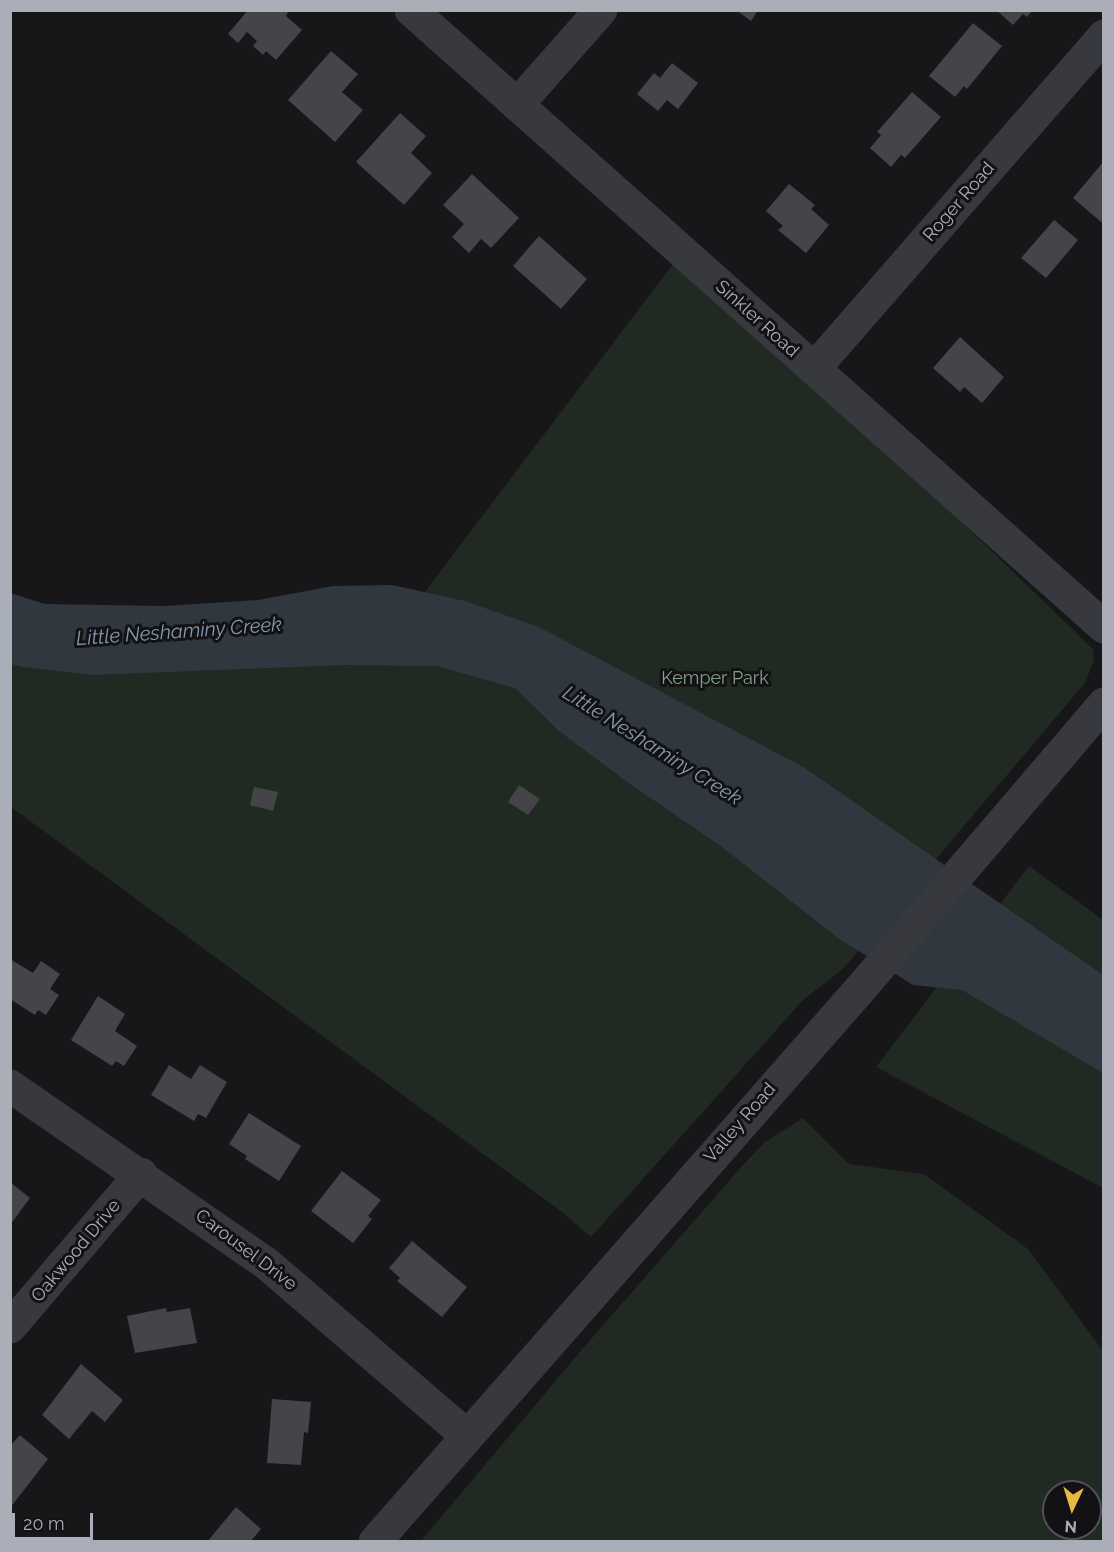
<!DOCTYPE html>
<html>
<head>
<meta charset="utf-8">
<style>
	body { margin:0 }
	#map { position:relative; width:1114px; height:1552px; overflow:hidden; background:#171719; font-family:Raleway,sans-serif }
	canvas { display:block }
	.frame { position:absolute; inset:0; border:12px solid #aaaeb8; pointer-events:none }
	.north { position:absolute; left:1042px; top:1480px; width:60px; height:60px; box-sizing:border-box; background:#121214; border:2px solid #4f5056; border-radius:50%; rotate:184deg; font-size:16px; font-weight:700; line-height:24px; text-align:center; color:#aaaeb8 }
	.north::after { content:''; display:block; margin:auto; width:21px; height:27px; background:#e6ba42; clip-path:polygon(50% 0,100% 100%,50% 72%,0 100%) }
	.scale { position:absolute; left:12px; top:1513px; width:81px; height:27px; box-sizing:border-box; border:3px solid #aaaeb8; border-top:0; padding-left:8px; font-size:18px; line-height:21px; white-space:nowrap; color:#aaaeb8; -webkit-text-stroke:4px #121214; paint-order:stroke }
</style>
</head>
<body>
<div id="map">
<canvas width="1114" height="1552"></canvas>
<div class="frame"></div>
<div class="north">N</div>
<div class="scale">20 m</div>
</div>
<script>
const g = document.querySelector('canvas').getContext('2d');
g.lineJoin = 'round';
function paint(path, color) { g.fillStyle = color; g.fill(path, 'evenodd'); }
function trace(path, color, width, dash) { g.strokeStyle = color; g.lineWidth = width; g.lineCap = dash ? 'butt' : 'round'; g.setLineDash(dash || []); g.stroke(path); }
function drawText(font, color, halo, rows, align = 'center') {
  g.font = font + ' Raleway,sans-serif'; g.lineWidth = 6; g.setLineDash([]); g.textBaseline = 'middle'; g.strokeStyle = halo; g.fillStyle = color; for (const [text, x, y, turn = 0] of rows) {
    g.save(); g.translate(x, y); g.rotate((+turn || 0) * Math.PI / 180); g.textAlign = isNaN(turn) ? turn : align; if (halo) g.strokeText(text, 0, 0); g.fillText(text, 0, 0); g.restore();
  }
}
const green = new Path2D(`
	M682,252l411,397 1,11 -9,23 -243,287 -38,29 -213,238 -29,-25 -551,-405 -1,-203 57,19 345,-14z
	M1029,866l74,54v268l-227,-121z
	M803,1118l46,46 75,10 104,75 75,102v190h-682l158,-188 162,-186 24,-25zM1054,1492h36v36h-36z`);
const water = new Path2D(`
	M392,585l73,16 74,26 266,141 298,207v98l-141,-83 -49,-5 -75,-47 -116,-91 -92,-63 -71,-53 -44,-43 -78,-22 -93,-1 -252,10 -69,-8 -12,-3 -1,-71 35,11 119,2 94,-6 75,-14z`);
const building = new Path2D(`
	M248,10h37l3,3 -2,3 16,14 -26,30 -10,-9 -3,4 -10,-9 4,-5 -10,-9 -9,11 -10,-9z
	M736,10h22l-7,11z
	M996,10h37l-6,7 -4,-3 -10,11z
	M973,23l29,23 -35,43 -3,-3 -9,11 -26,-21z
	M331,51l27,23 -16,18 21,18 -28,32 -47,-42z
	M672,63l26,20 -20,26 -11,-9 -9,11 -21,-17 17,-21 6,5z
	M912,92l29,25 -36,41 -4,-3 -10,12 -21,-19 11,-13 -4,-3z
	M400,113l26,23 -15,17 21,20 -28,32 -48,-43z
	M1104,161v58l-3,3 -28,-24z
	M472,174l47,44 -28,30 -10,-9 -12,14 -17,-16 12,-13 -21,-19z
	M789,184l26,21 -4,4 18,16 -23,28 -28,-23 5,-4 -17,-15z
	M1054,220l24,20 -32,38 -25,-20z
	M539,236l48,43 -26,30 -48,-43z
	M960,337l44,40 -22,26 -18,-16 -4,5 -27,-24z
	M519,785l21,14 -12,16 -20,-13z
	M254,787l24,5 -5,19 -23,-6z
	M10,959l23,14 8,-12 19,13 -10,15 9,6 -13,20 -8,-5 -3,5 -25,-16z
	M98,996l27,18 -10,17 22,15 -13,20 -8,-5 -4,5 -41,-26z
	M169,1065l22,14 9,-14 27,17 -21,36 -8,-4 -4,7 -43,-26z
	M249,1113l52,33 -22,35 -34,-22 2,-3 -18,-12z
	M342,1171l39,29 -13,16 4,3 -19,24 -42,-32z
	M10,1182l20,16 -20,27z
	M412,1241l55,46 -25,30 -45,-36 3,-3 -11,-10z
	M166,1308l1,4 23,-4 7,35 -62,10 -8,-37z
	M81,1364l42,36 -18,22 -13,-11 -23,28 -27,-24z
	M272,1399l39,3 -3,31 -4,-1 -3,33 -34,-2z
	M20,1435l28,24 -38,49v-62z
	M236,1507l25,22 -11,13h-43z`);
const minor = new Path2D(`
	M411,10l693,617
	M517,105l84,-95
	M814,369l290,-333
	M10,1086l257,178 199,171
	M10,1327l131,-153`);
const tertiary = new Path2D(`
	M375,1542l487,-555 242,-283`);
const streetNames = [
	["Roger Road",959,202,-49],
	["Sinkler Road",757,319,42],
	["Valley Road",740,1123,-49],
	["Carousel Drive",246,1250,37],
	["Oakwood Drive",76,1251,-50]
];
const parkNames = [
	["Kemper Park",715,679]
];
const waterNames = [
	["Little Neshaminy Creek",179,632,-4],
	["Little Neshaminy Creek",652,746,32]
];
paint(green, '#212923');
paint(water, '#30373e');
paint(building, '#444449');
trace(minor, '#38393e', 33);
trace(tertiary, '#38393e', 33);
drawText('18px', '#aaaeb8', '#121214', streetNames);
drawText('18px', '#83a287', '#121214', parkNames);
drawText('italic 20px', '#8499b1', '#121214', waterNames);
</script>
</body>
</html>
